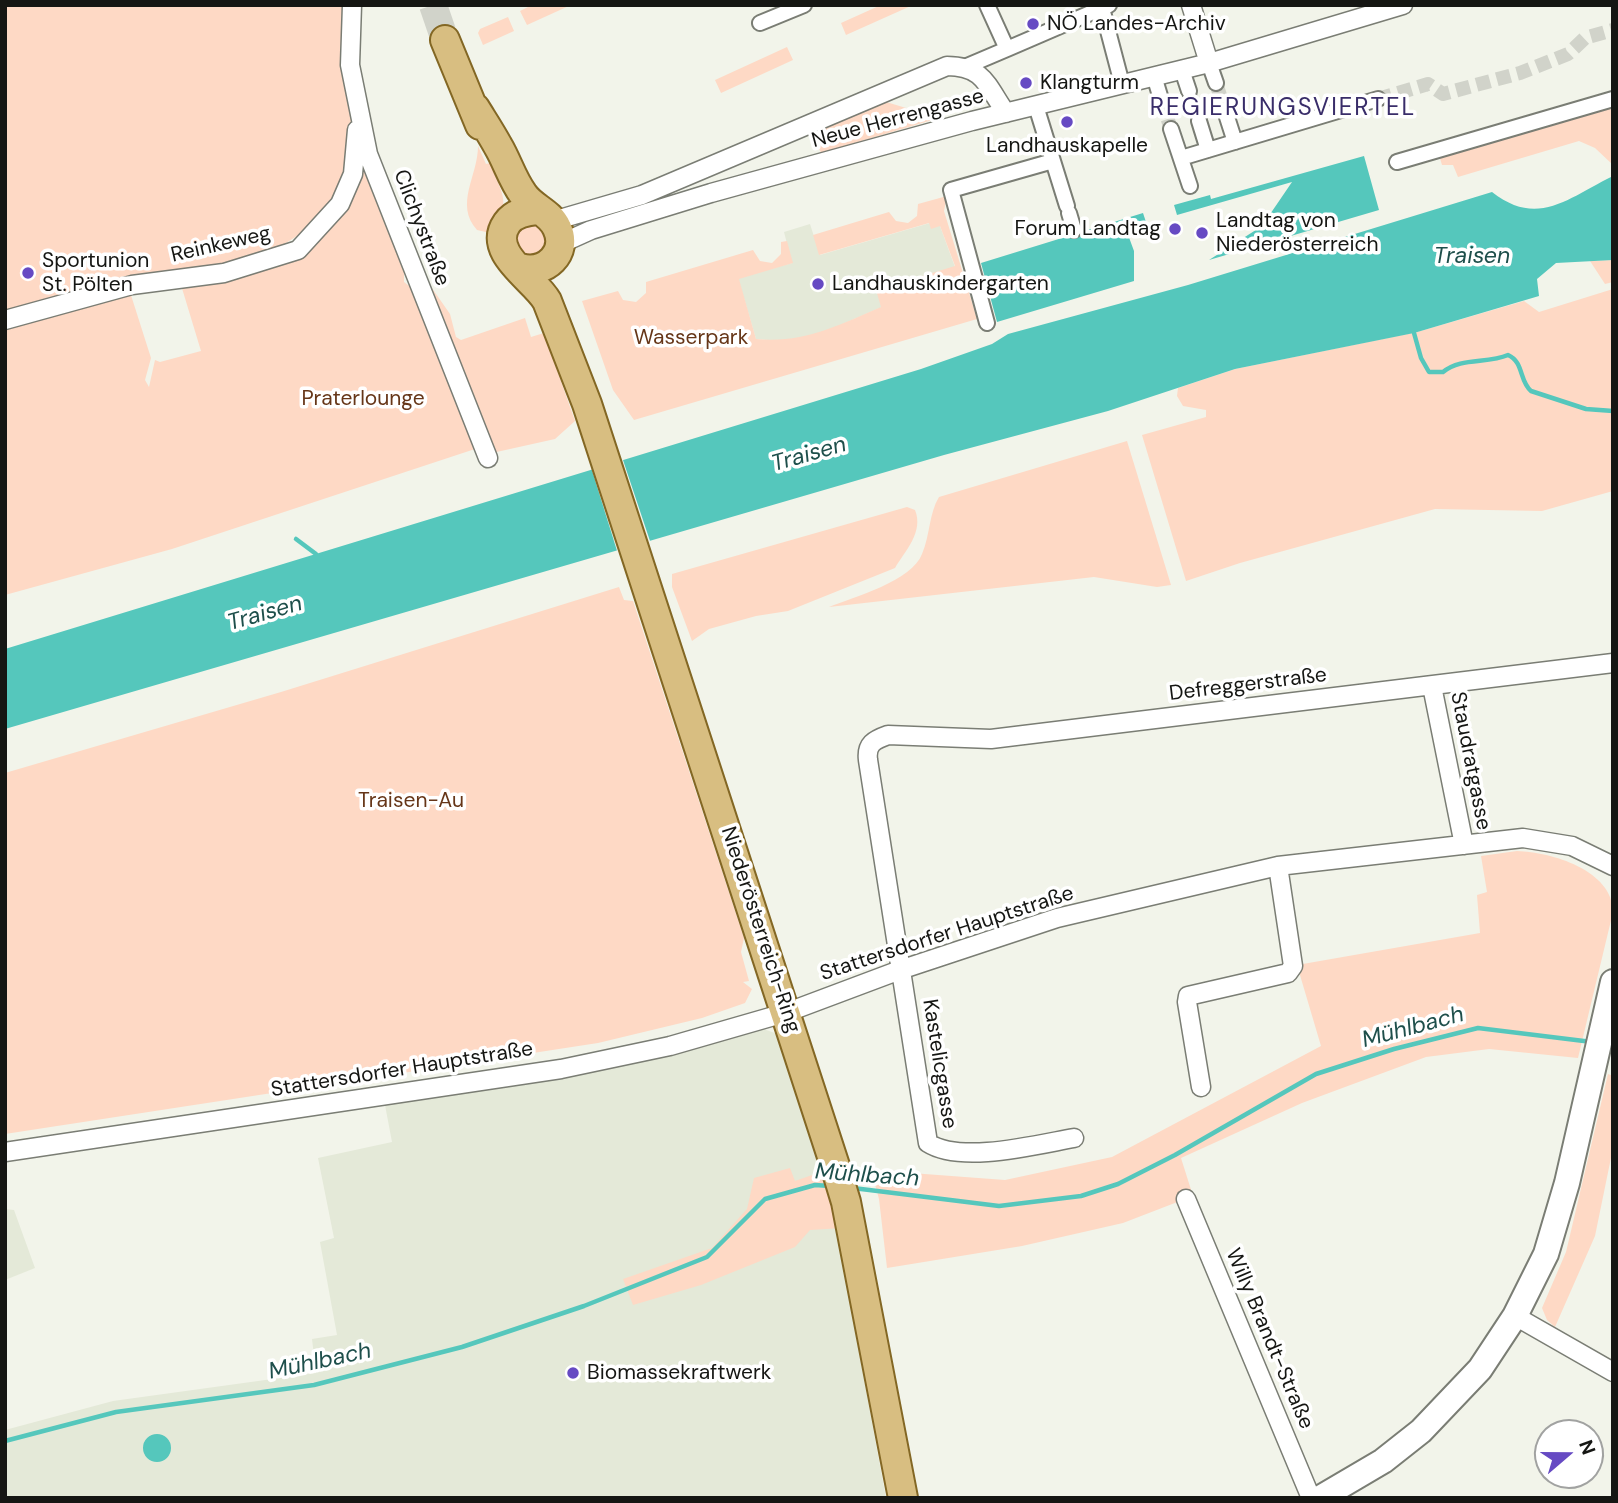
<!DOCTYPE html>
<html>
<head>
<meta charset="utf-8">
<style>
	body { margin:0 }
	#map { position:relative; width:1618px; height:1503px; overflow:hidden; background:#f2f4ea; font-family:"DM Sans",sans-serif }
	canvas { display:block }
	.frame { position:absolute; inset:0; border:7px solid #151613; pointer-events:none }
	.north { position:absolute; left:1534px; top:1419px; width:70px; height:70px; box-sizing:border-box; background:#fff; border:2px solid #a1a2a1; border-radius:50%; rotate:70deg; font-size:19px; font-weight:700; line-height:28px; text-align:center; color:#151613 }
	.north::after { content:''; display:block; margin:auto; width:24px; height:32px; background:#664ac3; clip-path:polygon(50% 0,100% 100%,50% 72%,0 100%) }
</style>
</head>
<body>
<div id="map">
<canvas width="1618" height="1503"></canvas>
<div class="frame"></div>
<div class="north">N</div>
</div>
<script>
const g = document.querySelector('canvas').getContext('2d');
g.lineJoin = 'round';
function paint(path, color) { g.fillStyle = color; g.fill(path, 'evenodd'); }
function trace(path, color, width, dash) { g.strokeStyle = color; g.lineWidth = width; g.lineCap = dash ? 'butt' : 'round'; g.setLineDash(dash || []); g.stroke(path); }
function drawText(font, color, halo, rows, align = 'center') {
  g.font = font + ' "DM Sans",sans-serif'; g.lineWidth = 7; g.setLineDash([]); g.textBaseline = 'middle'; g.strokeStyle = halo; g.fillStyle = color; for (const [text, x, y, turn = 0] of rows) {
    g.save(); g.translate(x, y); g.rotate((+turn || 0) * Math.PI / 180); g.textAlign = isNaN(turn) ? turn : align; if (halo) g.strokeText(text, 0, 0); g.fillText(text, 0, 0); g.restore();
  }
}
const built = new Path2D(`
	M930,223l10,3 15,41 -78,23 5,17 -67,29 -37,5 -22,-2 -18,-61 54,-15 -8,-31 26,-8 10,31z
	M761,1028l19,7 47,144 59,319h-881v-68l108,-29 203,-28 -4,-34 25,-4 -17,-93 14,-4 -16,-80 74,-16 -7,-37 221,-37z
	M5,1209l9,1 21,58 -30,12z`);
const green = new Path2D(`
	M5,5h342c2,49 16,157 -14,197 -19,26 -43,40 -72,54l-256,69z
	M532,5h39l-44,20 -7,-14z
	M881,5h32l-67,30 -5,-12z
	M508,17l6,14 -31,14 -5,-12 2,-4z
	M787,47l6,13 -72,33 -6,-13z
	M883,101l56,17 -118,35 -9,-20z
	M1613,105v60l-18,-17 -16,-7 -121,36 -5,-12h-11l-3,-10z
	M478,146l8,18 4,-1c13,34 22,38 0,70l-13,-3c-23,-26 1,-54 1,-84z
	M364,161l40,104v17l8,6 63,161 -303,100 -167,46v-269l125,-34 21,66 -6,22 4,7 6,-27 5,2 41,-11 -20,-66 131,-39 33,-38z
	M947,196l-3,15 33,108 -343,101 -21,-30 -31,-89 36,-10 5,9 13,2 10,-9v-11l107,-32 7,11 12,2 9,-9v-12l6,-1 6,22 -54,16 17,60c46,5 83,-14 125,-32l-5,-17 79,-24 -15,-40 -9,3 -2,-6 -110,32 -6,-20 76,-23 7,9 12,2 9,-7 1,-12z
	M517 240a15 15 0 1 1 30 0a15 15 0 1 1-30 0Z
	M1613,260v22l-8,2 -15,-23z
	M427,281l23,33 6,23 5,3 64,-22 6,19 13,-4 31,88 -20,18 -63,14z
	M1613,289v202l-71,20 -107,-2 -195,54 -54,18 -44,-146 64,-18v-7l-23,-4 -6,-10 1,-8 57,-19 182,-37 107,-31 15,11z
	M1127,441l44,144 -14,2 -63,-10 -265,30c25,-10 83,-26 93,-53 8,-18 7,-41 17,-57z
	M907,507l8,3c9,22 -10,41 -20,58l-107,43 -32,5 -47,13 -17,12 -20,-54v-13z
	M619,587l5,13 9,1 111,337 -3,14 8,29 -6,1 9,7 -7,14 -43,15 -104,25 -593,91v-361l276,-81z
	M1517,851c34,1 96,19 96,61l-35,146 -89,-9 -63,8 -124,46 -121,55 12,38 -70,27 -101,23 -135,22 -8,-69 -8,-29 134,10 107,-23 209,-111 -24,-81 183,-32 -3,-38 10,-3 -6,-36z
	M1608,1074l5,2v72l-18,88 -40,91 -8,-7 -5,-12 24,-56z
	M790,1168l5,13 23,-8 12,6 13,49 -33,2 -15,17 -94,38 -68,20 -10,-26 89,-31 35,-39 7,-31z`);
const water = new Path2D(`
	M1364,156l15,54 -170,50 53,-34 30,-44 -115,33 -3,-10 36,-10 1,4z
	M1613,176v84l-57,3 -19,16 2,17 -125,37 -179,36 -127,42 -164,44 -939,274v-80l916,-280 71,-25 16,-10 180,-49 304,-93c46,36 76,6 121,-16z
	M1143,213l4,12 -20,7 7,19v30l-137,41 -16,-59z
	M143 1448a14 14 0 1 1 28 0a14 14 0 1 1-28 0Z`);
const pier = new Path2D(`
	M622,457l29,87 -33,10 -27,-87z`);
const stream = new Path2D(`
	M1414,333l7,25 8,14h14c18,-15 44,-8 65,-17 16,7 11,26 23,36l55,18 27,2
	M296,539l20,15
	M853,1188l146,18 82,-10 37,-12 57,-29 141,-81 78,-25 84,-21 114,14
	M5,1441l111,-29 198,-27 148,-38 122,-41 123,-49 58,-58 50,-14 15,1`);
const pedestrianTunnel = new Path2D(`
	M1216,83l10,31
	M1189,91l10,30
	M1161,99l10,30
	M1378,99l50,-15 15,10 77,-21 48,-19 17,-16 28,-8`);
const primaryTunnel = new Path2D(`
	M433,5l12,35`);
const pedestrian = new Path2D(`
	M1102,8l20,76
	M760,23l44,-18
	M1007,49l102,-44
	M1209,63l7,20
	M967,66l40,-17 -20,-44
	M1182,70l7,21
	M1154,76l7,23
	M1226,114l9,28
	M1199,121l9,29
	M1171,129l19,57
	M1181,158l197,-59
	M1053,161l14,45
	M1397,162l216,-63
	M1069,213l5,17
	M987,323l-36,-133 102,-29 -17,-55`);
const minor = new Path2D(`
	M352,5l-2,60 18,89 120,304
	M1191,5l18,58
	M553,221l89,-26 305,-129c37,0 40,20 59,47
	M560,244l31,-14 120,-37 261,-72 237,-58 194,-58
	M5,320l127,-35 92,-12 74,-23 42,-46 13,-30 4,-44
	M1432,686l32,159
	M1201,1087l-14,-85 1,-6 100,-23 5,-7 -15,-100
	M1074,1138c-39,7 -113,26 -146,5l-60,-383c-2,-16 6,-20 20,-25l103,4 622,-76
	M5,1152l556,-83 109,-23 118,-34 112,-42 157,-52 221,-52 245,-28 49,8 41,20
	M1186,1199l125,299
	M1515,1316l98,56`);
const secondary = new Path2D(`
	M1320,1498l63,-37 38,-30 59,-62 35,-53 31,-62 21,-71 46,-201`);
const primary = new Path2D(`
	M445,40l35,85
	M475,108c8,13 16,25 23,38 9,15 14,33 25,48 9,14 27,18 34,34 12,25 -12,47 -37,40
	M537,210c-11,1 -23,3 -30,13 -21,30 28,56 40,78l40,103 249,765 10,33 57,296`);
const markers = [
	[1033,24,7,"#664ac3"],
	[1026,83,7,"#664ac3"],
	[1067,122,7,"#664ac3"],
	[1175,229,7,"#664ac3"],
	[1202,233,7,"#664ac3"],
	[28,273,7,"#664ac3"],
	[818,284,7,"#664ac3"],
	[573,1373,7,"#664ac3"]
];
const poiNames = [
	["NÖ Landes-Archiv",1047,24],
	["Klangturm",1040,83],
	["Landhauskapelle",1067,146,"center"],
	["Landtag von",1216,221],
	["Niederösterreich",1216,245],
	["Forum Landtag",1161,229,"right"],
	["Sportunion",42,261],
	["St. Pölten",42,285],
	["Landhauskindergarten",832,284],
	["Biomassekraftwerk",587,1373]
];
const streetNames = [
	["Neue Herrengasse",898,119,-15],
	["Clichystraße",421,228,69],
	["Reinkeweg",221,245,-13],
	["Defreggerstraße",1248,685,-7],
	["Staudratgasse",1470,761,79],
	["Niederösterreich-Ring",760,930,72],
	["Stattersdorfer Hauptstraße",947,934,-18],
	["Kastelicgasse",939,1064,81],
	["Stattersdorfer Hauptstraße",402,1070,-9],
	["Willy Brandt-Straße",1269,1339,67]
];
const parkNames = [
	["Wasserpark",691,338],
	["Praterlounge",363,399],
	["Traisen-Au",411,801]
];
const waterNames = [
	["Traisen",1472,257],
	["Traisen",809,455,-16],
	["Traisen",265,614,-16],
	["Mühlbach",1413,1028,-15],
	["Mühlbach",867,1176,4],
	["Mühlbach",320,1362,-12]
];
const quarterNames = [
	["REGIERUNGSVIERTEL",1283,109]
];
paint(built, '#e4e9d8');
paint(green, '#fed9c5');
paint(water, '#55c7bc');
paint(pier, '#f2f4ea');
trace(stream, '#55c7bc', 4.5);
trace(pedestrianTunnel, '#d1d3ca', 14, [14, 7]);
trace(primaryTunnel, '#d1d3ca', 28, [28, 14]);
trace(pedestrian, '#7a7d74', 18);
trace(minor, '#7a7d74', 21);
trace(secondary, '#7a7d74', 28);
trace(primary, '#836724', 32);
trace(pedestrian, '#fff', 14);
trace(minor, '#fff', 18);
trace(secondary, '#fff', 24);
trace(primary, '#d8be81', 28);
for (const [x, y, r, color] of markers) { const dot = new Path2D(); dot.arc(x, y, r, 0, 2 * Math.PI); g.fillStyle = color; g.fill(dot); trace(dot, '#fff', 2.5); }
drawText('21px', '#151613', '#fff', poiNames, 'left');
drawText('21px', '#151613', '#fff', streetNames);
drawText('21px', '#663618', '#fff', parkNames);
drawText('italic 23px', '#1e4f4b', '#fff', waterNames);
g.letterSpacing = '2px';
drawText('24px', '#392d69', '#fff', quarterNames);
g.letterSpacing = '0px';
</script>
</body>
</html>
